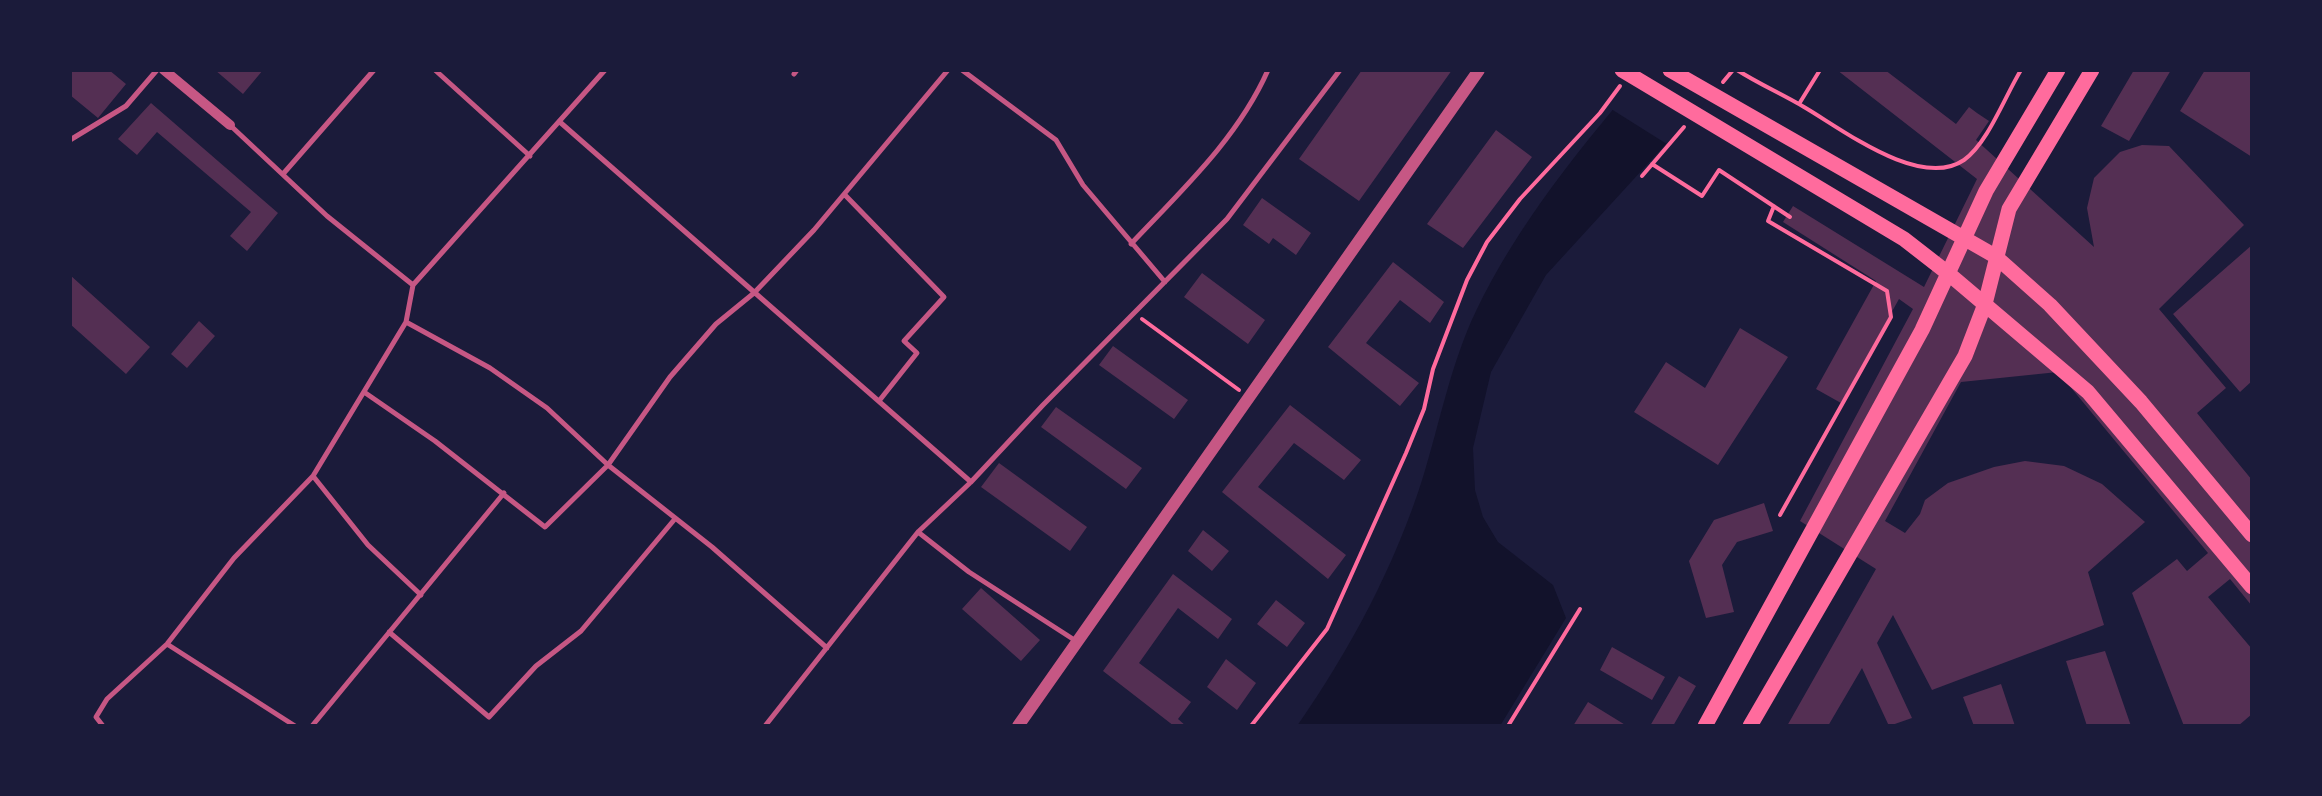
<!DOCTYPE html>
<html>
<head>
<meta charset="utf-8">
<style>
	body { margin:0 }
	#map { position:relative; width:2322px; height:796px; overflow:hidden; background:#1b1b3a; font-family:Poppins,sans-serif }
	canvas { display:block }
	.frame { position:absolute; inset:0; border:72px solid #1b1b3a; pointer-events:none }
</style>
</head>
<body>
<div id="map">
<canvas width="2322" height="796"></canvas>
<div class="frame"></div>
</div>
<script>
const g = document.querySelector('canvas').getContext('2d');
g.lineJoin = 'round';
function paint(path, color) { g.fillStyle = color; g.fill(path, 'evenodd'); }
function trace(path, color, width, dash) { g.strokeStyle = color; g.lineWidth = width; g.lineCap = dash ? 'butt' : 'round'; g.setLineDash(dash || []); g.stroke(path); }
const water = new Path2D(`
	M1647,70h78l-60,75 -119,130 -55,97 -18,76 2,42 8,27 15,25 55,43 13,33 -66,108h-203c53,-76 98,-160 126,-249 17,-55 28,-114 53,-166 41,-86 108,-169 171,-241z`);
const pier = new Path2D(`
	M1640,70h90l-60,76 -62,-39z`);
const building = new Path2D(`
	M70,70h39l17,14 -28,34 -28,-23z
	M215,70h48l-20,24z
	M1362,70h90l-93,131 -60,-42z
	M1837,70h48l71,54 13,-17 8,6 12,8 -13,19 118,107 -7,-39 7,-30 26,-26 22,-7 27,1 75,79 -85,84 67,79 -29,25 55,67v126l-22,-27 -22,18 44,52v65l-14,12h-54l-52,-133 45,-34 10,12 21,-18 -150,-181 -97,10 -76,139 20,12 15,-19 5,-14 23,-17 46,-16 31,-6 39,5 38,18 43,38 -57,50 16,53 -172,65 -39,-75 -16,28 35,75 -23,8 -27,-58 -34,58h-41l89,-157 -76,-48 113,-212 -14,-10 -58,104 -25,-14 60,-108 -93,-59 10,-16 131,81 53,-108z
	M2134,70h37l-42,71 -28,-15z
	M2205,70h47v87l-72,-46z
	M151,103l127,110 -31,38 -17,-15 21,-24 -94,-80 -20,23 -19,-16z
	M1496,130l36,27 -69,91 -36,-24z
	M1262,198l49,35 -15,22 -23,-17 -4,6 -26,-19z
	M2252,245v136l-12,11 -67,-78z
	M1393,262l51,40 -14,21 -30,-23 -34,43 53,40 -19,23 -72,-59z
	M1202,273l63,47 -17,24 -64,-47z
	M70,275l80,72 -24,27 -56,-50z
	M199,321l16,15 -28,32 -16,-14z
	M1740,328l48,29 -70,108 -84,-53 32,-50 39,26z
	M1113,346l75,54 -14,19 -75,-54z
	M1290,405l71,55 -17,20 -50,-37 -36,44 88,68 -18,24 -106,-87z
	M1056,407l86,61 -16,21 -85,-62z
	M999,463l88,64 -17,24 -89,-64z
	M1764,503l9,28 -36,11 -15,23 12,47 -28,6 -17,-57 25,-41z
	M1203,530l26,21 -17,20 -24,-20z
	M1173,574l59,45 -14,20 -40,-31 -39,55 52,39 -13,17 8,7h-12l-71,-55z
	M981,588l59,52 -19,21 -59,-52z
	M1276,600l29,23 -18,24 -30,-23z
	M1612,647l53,30 -13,23 -52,-30z
	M2105,651l26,75h-44l-21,-65z
	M1226,659l30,24 -19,27 -30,-23z
	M1679,676l17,10 -23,40h-23z
	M2001,684l14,42h-41l-11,-29z
	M1588,702l39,24h-54z`);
const path = new Path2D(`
	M1737,70c22,14 45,24 67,37 38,22 116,83 160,53 24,-17 41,-64 57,-90
	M1723,82l10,-12
	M1799,104l21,-34
	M1652,164l50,32 17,-26 71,47
	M1642,176l42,-49
	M1774,206l-6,15 119,70 4,26 -111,198
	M1142,319l97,71
	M1251,726l76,-97 79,-176 18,-44 9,-40 34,-89 20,-38 33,-43 80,-86 20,-27
	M1508,726l72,-117`);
const service = new Path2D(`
	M435,70l95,86
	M962,70l94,70 27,45 82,97
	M794,74l3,-4
	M561,123l410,359
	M232,127l95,89 86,69
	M70,140l56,-34 31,-36
	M283,174l91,-104
	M845,195l99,102 -40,44 13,12 -38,48
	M1131,244c51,-54 107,-106 137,-174
	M406,322l84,46 57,40 61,57 104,82 115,101
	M364,392l71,49 110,86 63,-62 62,-88 46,-53 38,-31 60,-63 134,-160
	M313,476l55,69 53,50
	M918,532l51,40 107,69
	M389,632l100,85 47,-51 45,-35 93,-111
	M167,644l128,82
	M103,726l-7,-9 11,-18 60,-55 67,-86 79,-82 93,-154 7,-37 192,-215
	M312,726l192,-233
	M765,726l153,-194 53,-50 72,-77 184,-186 113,-149`);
const minor = new Path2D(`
	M164,70l66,55`);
const tertiary = new Path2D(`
	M1018,726l461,-656`);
const primary = new Path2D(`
	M1622,70l282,169 45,35 139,118 164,195
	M1670,70l325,186 55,49 91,97 111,133
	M1705,726l217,-396 64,-139 72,-121
	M1750,726l215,-370 20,-52 24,-95 83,-139`);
paint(water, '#12122b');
paint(pier, '#1b1b3a');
paint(building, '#542f53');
trace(path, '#ff6b9d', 4);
trace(service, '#c65784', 5);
trace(minor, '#c65784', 10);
trace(tertiary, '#c65784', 12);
trace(primary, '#ff6b9d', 15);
</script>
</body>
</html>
